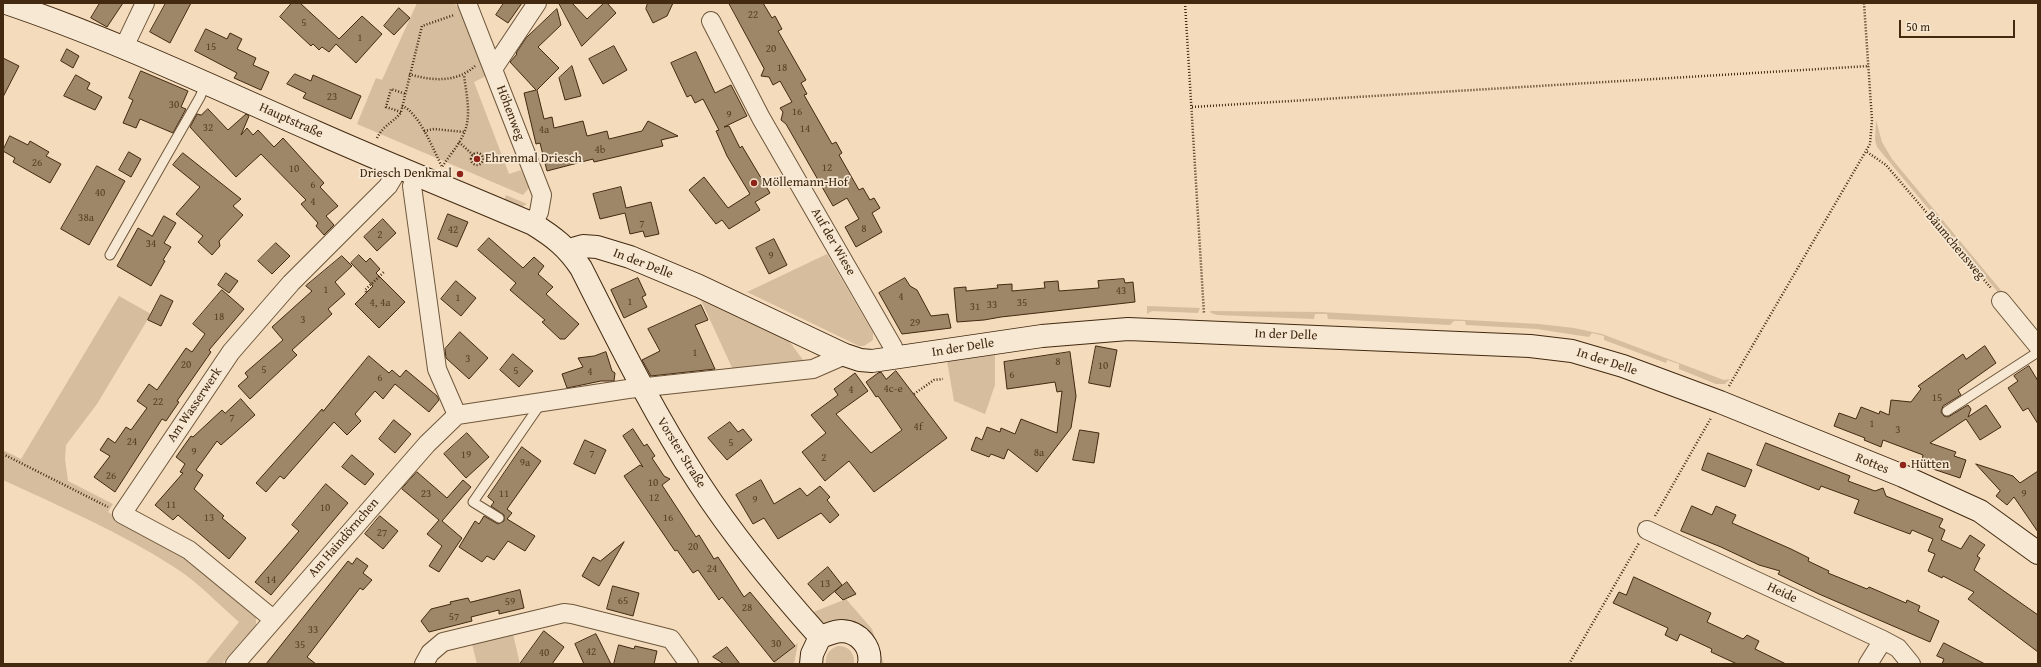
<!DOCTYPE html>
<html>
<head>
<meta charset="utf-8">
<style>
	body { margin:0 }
	#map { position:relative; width:2041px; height:667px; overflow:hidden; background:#f3dbbb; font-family:"Gentium Book Plus",serif }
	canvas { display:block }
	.frame { position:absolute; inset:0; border:4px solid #422910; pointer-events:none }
	.scale { position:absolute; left:1899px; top:20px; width:116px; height:18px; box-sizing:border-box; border:2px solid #422910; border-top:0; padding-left:5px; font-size:12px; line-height:14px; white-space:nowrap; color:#422910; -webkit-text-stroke:3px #f7e8d3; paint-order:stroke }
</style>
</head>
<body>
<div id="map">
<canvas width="2041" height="667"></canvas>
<div class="frame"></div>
<div class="scale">50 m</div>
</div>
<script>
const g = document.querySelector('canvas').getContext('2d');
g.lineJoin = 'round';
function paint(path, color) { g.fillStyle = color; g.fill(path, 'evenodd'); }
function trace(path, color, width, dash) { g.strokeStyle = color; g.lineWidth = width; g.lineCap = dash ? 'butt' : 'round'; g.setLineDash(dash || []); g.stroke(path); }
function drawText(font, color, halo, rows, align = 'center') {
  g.font = font + ' "Gentium Book Plus",serif'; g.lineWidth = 3.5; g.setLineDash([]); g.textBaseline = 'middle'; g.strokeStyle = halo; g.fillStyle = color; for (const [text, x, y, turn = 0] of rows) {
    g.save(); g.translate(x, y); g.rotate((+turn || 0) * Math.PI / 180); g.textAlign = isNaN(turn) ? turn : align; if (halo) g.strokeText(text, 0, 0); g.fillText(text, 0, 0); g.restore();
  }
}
const green = new Path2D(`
	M417,3h37l6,6 26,67 -12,6 35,92 12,-4 8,18 -6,7 -166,-71 19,-46 6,2z
	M1876,120l6,22 10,17 132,159 -3,2 -144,-173 -2,-7z
	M506,195l21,9 -7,4 -17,-4z
	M827,254l46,79v7l-9,6h-5l-112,-54z
	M119,296l32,18 -54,90 -31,41 -1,14 3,22 45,23 -5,8 55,31 41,28 31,29 3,-2 18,18v9l-7,11 -2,-1 -25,29h-17l34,-42c-21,-18 -42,-41 -65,-55 -54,-35 -113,-60 -171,-87v-30l18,9z
	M699,296l87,41 20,27 -72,8z
	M1147,306l53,2 -2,5 -46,-2 -5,3z
	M1210,311l111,1 218,12 35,4 28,6 122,46 6,-1 -5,5h-9l-37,-15v-5l-12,-4 -1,3 -62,-23v-4l-12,-3 -3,4 -52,-8 -71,-4 -1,-4h-11l-4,4 -122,-6 -1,-5h-12l-1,5 -97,-4 -6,-2z
	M995,354v31l-10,29 -31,-13 -7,-40z
	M846,599l26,30 12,35h-10l-43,-39 -7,-2 -13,-10z
	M513,634l7,30h-43l-5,-20z
	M798,643l-4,21h-19l-1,-2z
	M838,646c11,0 17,7 16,18h-28c-1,-9 3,-15 12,-18z`);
const building = new Path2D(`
	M100,3h23l-16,24 -16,-9z
	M166,3h25l-21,40 -20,-11z
	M292,3h8l39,36 23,-23 20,18 -26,29 -20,-19 -7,8 -7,-5 -3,3 -6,-6 -2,2 -31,-29z
	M504,3h18l-14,20 -12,-8z
	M559,3h13l15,16 17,-16h3l9,10 -34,33z
	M648,3h25l-6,13 -14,7 -7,-14z
	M729,3h34l9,15 3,-2 7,13 -4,2 28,49 -5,3 6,11 -3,1 28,49 4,-2 6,11 -3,2 20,35 4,-2 7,12 4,-2 6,10 -8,5 10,19 -26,15 -11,-20 14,-8 -12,-21 -14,8 -47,-82 -5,-4 2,-8 -3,-4 12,-6 -12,-21 -7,4 -4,-8 -8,-1 3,-7z
	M399,8l11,10 -16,17 -10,-9z
	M557,9l4,16 -23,22 21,21 -22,22 7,29 8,-2 2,11 29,-7 4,15 20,-5 2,8 33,-8 6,-10 30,15 -17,4 2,6 -69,16 -1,-3 -46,12 -7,-28 -4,1 -12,-51 12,-3 -26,-28 7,-8 -1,-1 10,-15z
	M206,29l21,10 3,-6 12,6 -5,10 19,9 -3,7 16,7 -8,18 -27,-12 3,-5 -42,-22z
	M614,46l13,24 -24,14 -14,-25z
	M67,49l12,7 -6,12 -12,-7z
	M696,52l19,41 16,-8 16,31 -23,11 5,-1 11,22 2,-2 28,47 -15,9 5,8 -31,19 -7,-9 -6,4 -27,-34 15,-13 24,31 22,-14 -23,-38 -11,-25 3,-1 -16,-31 -8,4 -4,-8 -4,2 -16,-34z
	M3,58l16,8 -16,31z
	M572,66l9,30 -16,4 -6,-22z
	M141,71l47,20 -7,16 5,2 -13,24 -33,-14 -4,9 -13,-5 10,-23 -4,-2z
	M295,74l16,7 2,-6 48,21 -10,23 -48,-21 3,-5 -19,-9z
	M76,75l14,8 -3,6 15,8 -7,13 -31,-14z
	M208,109l20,21 18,-16 3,2 -8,19 6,-7 6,7 5,-5 16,17 9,-9 41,45 -4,4 18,19 -12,10 8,9 -10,10 -8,-9 2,-3 -17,-19 5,-4 -45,-46 -25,23 -46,-50 7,-13 4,1z
	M10,136l18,9 2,-4 19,11 -3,4 15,8 -11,19 -37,-21 2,-4 -12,-7z
	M129,152l12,7 -10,18 -12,-7z
	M183,153l58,46 -8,7 10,9 -24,26 1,5 -8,9 -14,-13 5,-6 -27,-22 24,-27 -27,-22z
	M97,166l28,15 -36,64 -28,-16z
	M621,187l5,21 25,-6 8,32 -14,3 -2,-6 -13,3 -5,-21 -25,6 -7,-25z
	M448,214l20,8 -11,25 -19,-8z
	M164,216l12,7 -12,20 7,4 -8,13 2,1 -14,25 -34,-20 21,-38 14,8z
	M383,219l13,14 -19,18 -13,-14z
	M489,238l34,30 11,-11 10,9 -6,8 15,13 -7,7 33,30 -14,15h-5l-18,-17 3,-2 -35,-30 6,-7 -38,-33z
	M774,239l13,26 -18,9 -13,-26z
	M276,243l14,13 -18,18 -14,-13z
	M359,255l7,7 4,-4 10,11 -4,4 29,29 -26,26 -24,-24 18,-18 -22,-23z
	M342,256l10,10 -17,16 10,12 -17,15 4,5 -40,36 5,5 -47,44 -12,-13 10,-9 -3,-4 38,-33 -11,-13 40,-36 -6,-5z
	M226,273l12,8 -9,12 -11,-8z
	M638,278l8,17 -4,2 5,10 -23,11 -13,-28z
	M905,278l5,8 7,4 14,26 17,-2 3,14 -49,6 -23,-41z
	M1124,279l1,4 8,-1 2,20 -134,15 -17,3 -27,2 -3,-34 12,-1v4l32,-3 -1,-3 15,-1v7l33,-3 -1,-6 14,-1 1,10 40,-3 -1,-7z
	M456,281l20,17 -15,18 -20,-17z
	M222,290l22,19 -35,41 2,2 -34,49 2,1 -13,19 -4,-2 -47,73 -21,-15 16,-21 -10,-6 8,-12 7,5 11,-16 5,3 16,-22 -10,-7 12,-17 8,6 29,-42 6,4 13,-18 -12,-10z
	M161,295l12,6 -12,25 -13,-6z
	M701,305l7,15 -13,5 20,44 -64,7 -9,-16 18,-9 -12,-22z
	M460,332l28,26 -19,21 -23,-21 -1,-9z
	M1096,346l21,4 -7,37 -21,-4z
	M1985,346l11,17 -38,27 3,5 -18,11 -2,6 3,4 4,1 20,-12 3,4 -3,8 18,-12 15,22 -21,13 -14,-21 -36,24 26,9 -2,4 12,4 -6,18 -27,-9 1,-4 -12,-5 1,-5 -40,-15 -2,7 -17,-7 1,-2 -31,-12 5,-13 17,6 5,-12 18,7 1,-3 9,4 2,-15 20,2 10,-13 -3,-3 45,-32 3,5z
	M606,352l6,19 3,2 -1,8h-13l-34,7 -5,-14 21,-7 -5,-9 16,-2z
	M1070,352l6,44 -5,32 -34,44 -29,-23 -4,10 -13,-5 -2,3 -18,-7 5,-13 6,3 5,-13 13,5 1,-4 14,6 6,-15 36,14 5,-42 -5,1 -2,-10 -48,7 -3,-27z
	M513,354l20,17 -14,16 -19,-17z
	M369,356l20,17 3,-3 8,7 6,-7 31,26 2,4 -10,12 -34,-28 -12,15 -8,-8 -20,23 6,7 -14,14 -13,-13 -50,57 -4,-3 -14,16 -10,-9 66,-74 1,2z
	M2029,366l9,15v43l-10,-16 -5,3 -15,-23 10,-7 -4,-5z
	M896,371l51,67 -73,54 -25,-31 -24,20 -23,-29 24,-19 -15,-18 27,-20 -4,-6 21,-16 13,18 -32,23 35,39 31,-23 -24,-34 -2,1 -10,-15 12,-9 3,-1 5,7z
	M241,399l14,16 -34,30 -4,-4 -21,29 7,5 -9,14 30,27 -2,2 24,20 -17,21 -51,-44 -5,5 -18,-15 28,-32 -3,-1 5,-8 -9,-7 15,-21 2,1 29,-27 3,3z
	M394,420l17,14 -16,19 -16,-14z
	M730,422l8,10 5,-3 9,11 -25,20 -19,-22z
	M633,429l11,17 3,-2 8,12 -3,2 12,18 6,3 -8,6 34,52 3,-2 15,24 4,-2 26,40 6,-5 45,54 -21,16 -52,-65 -3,3 -21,-30 -5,3 -16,-23 -2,1 -51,-75 16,-11 3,2 -20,-31z
	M1080,430l19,3 -5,30 -21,-3z
	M467,433l22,24 -23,21 -22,-24z
	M585,440l21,10 -11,24 -21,-10z
	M1766,443l84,33 -2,5 27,10 8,-3 3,8 57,23 -4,8 6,3 -4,10 20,9 9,-14 15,10 -8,11 3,2 -6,12 64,45v37l-70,-53 6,-7 -31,-16 -1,2 -14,-7 7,-17 -7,-3 5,-12 -21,-9 -2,4 -56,-21 5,-13 -38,-14 -2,4 -62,-25z
	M522,447l19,14 -34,48 5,4 -5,6 28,17 -10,15 -17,-10 -14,19 -7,-4 -5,6 -23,-15 16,-26 4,3 5,-8 14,8 6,-3v-6l-13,-9 3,-4 -6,-5z
	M1708,453l44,17 -7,17 -43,-17z
	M352,455l22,19 -9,11 -23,-18z
	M1976,464l37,12 7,7 18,-12v61l-24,-35 -7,8 -11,-9 4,-5z
	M417,472l30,26 16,-18 8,7 -29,34 20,17 -23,34 -10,-6 13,-20 -15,-12 12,-14 -37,-31z
	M761,480l13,24 26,-16 7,8 13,-10 10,11 -3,3 12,15 -9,8 -9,-10 -43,26 -14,-21 -11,6 -17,-29z
	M326,484l22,19 -77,92 -16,-13 44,-51 -7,-6z
	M1692,506l20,9 4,-9 20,9 -4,8 59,26 18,9 -1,3 21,10 -1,2 39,16 2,-2 37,16 1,-3 13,6 -2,5 21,10 -9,21 -111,-48 -41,-20 2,-3 -21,-6 -38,-18 -40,-16z
	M380,516l18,15 -15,18 -18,-15z
	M624,542l-25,44 -17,-10 11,-19 7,4z
	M357,558l11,8 -5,7 9,7 -9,10 -3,-2 -53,69 9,7h-50l82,-103 4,3z
	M828,567l14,18 -19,16 -15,-17z
	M1634,577l77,36 -4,9 36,17 4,-4 12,6 -4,8 31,15h-49l-26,-12 1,-3 -32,-15 -3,7 -12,-6 3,-7 -55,-25 6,-11 7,3z
	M847,582l9,12 -13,6 -8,-8z
	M613,586l26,7 -6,23 -26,-7z
	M520,590l4,18 -25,6v-4l-28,7 1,4 -43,11 -8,-11 10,-12 20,-5 -1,-2 18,-4 2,4z
	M544,631l20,16 -12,17h-32z
	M596,634l15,30h-27l-9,-20z
	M1944,643l41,21h-43l2,-5 -7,-3z
	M619,645l15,4 1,-3 22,5 -3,13h-40z
	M727,647l13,17h-16l-11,-7z`);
const path = new Path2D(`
	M1185,3l19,311
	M409,74c22,7 48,9 66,-8
	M402,106c17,6 32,45 40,61 7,-11 17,-22 22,-34 8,-17 2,-40 0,-58
	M1192,107l677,-41
	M401,112l-15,-5 5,-18 15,5
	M424,131l10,-2 30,3
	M377,138c7,-14 20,-18 24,-26l21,-86 32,-11
	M459,142l14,13
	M1867,152l19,13 105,123
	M471 159a6 6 0 1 1 12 0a6 6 0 1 1-12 0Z
	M366,292l-1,-2 20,-19
	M1729,386l141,-242 2,-24 -8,-117
	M914,394l20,-14 9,-1
	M3,454l105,53
	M1655,516l56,-98
	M1569,664l70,-121`);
const lane = new Path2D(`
	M110,255l90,-158 6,-14
	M1947,411l91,-59
	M499,518l-26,-16 64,-93 -1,-6`);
const street = new Path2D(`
	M467,3l75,192 -3,17 -6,12
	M711,21l50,97 132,229 3,11
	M124,47l21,-44
	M493,69l44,-66
	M418,174l-6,12 25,183 20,46
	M2001,301l37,45
	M1647,530l236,110 15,8 13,16
	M273,619l-84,-69 -67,-36 109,-162 60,-69 97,-97 12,-20
	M235,664l192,-220 30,-29 171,-26 185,-20 32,-14
	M424,664l6,-11 13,-11 121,-29 8,1 99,25 18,25
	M1868,664l15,-24`);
const secondary = new Path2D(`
	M6,3c107,36 207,84 310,129 72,32 145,61 217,92 21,13 34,23 48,44 37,73 73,146 118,215 35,54 78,106 121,154
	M569,250l14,-4 14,1 33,10 69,29 146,69 15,5 12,1 170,-25 86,-7 402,17 42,5 51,15 97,36 183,74 77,35 58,42
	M811,664l1,-10 8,-17c7,-2 14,-6 22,-6 17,1 30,16 27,33`);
const markers = [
	[477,159,4,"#8f2418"],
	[460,174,4,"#8f2418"],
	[754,183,4,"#8f2418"],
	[1903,465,4,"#8f2418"]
];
const numberNames = [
	["22",753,15],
	["5",304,23],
	["1",360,38],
	["15",211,47],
	["20",771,49],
	["18",782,68],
	["23",332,97],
	["30",174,105],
	["16",797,112],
	["9",729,115],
	["32",208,128],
	["14",805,129],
	["4a",544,130],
	["4b",600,150],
	["26",37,163],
	["12",827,168],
	["10",294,169],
	["6",313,185],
	["40",100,193],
	["4",313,202],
	["38a",86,218],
	["7",642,224],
	["8",864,229],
	["42",453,230],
	["2",380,235],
	["34",151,244],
	["9",771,256],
	["1",326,290],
	["43",1121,291],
	["4",901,297],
	["1",458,298],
	["1",630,302],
	["4, 4a",380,303],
	["35",1022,303],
	["33",992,305],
	["31",975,307],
	["18",219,317],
	["3",303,320],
	["29",915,323],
	["1",695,353],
	["3",468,359],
	["8",1058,362],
	["20",186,365],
	["10",1103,366],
	["5",264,370],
	["5",516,371],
	["4",590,372],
	["6",1012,375],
	["6",380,378],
	["4c-e",893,389],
	["4",851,390],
	["15",1937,398],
	["22",158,402],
	["7",232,418],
	["1",1872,424],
	["4f",918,427],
	["3",1898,430],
	["24",132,442],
	["5",731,443],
	["9",194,452],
	["8a",1039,453],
	["7",592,454],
	["19",466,455],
	["2",824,458],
	["9a",525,463],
	["26",111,476],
	["10",653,483],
	["23",426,494],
	["11",504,494],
	["9",2024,494],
	["12",654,498],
	["9",755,500],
	["11",171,505],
	["10",325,508],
	["13",209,518],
	["16",668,518],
	["27",382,533],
	["20",693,547],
	["24",712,569],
	["14",271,580],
	["13",825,584],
	["65",623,601],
	["59",510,602],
	["28",747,608],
	["57",454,617],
	["33",313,630],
	["30",776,644],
	["35",300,645],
	["42",591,652],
	["40",544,653]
];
const streetNames = [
	["Höhenweg",510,113,69],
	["Hauptstraße",291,121,24],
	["Auf der Wiese",833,242,60],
	["Bäumchensweg",1955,246,50],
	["In der Delle",643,264,21],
	["In der Delle",1286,335,2],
	["In der Delle",963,348,-9],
	["In der Delle",1607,362,18],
	["Am Wasserwerk",195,405,-56],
	["Vorster Straße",681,453,58],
	["Rottes",1872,464,22],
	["Am Haindörnchen",344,538,-49],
	["Heide",1782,593,25]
];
const poiNames = [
	["Ehrenmal Driesch",485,159],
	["Driesch Denkmal",452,174,"right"],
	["Möllemann-Hof",762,183],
	["Hütten",1911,465]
];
paint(green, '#d5bd9e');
paint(building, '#9e8669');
trace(building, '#422910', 1);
trace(lane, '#6e563b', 11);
trace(street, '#6e563b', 20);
trace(secondary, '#422910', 24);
trace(path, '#422910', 2.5, [1, 2]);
trace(lane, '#f7e8d3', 9);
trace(street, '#f7e8d3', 18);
trace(secondary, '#f7e8d3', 22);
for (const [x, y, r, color] of markers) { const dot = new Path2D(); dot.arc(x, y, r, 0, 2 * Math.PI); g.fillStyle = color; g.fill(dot); trace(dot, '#f7e8d3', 1.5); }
drawText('11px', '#594026', null, numberNames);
drawText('13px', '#422910', '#f7e8d3', streetNames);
drawText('13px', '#422910', '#f7e8d3', poiNames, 'left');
</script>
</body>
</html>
